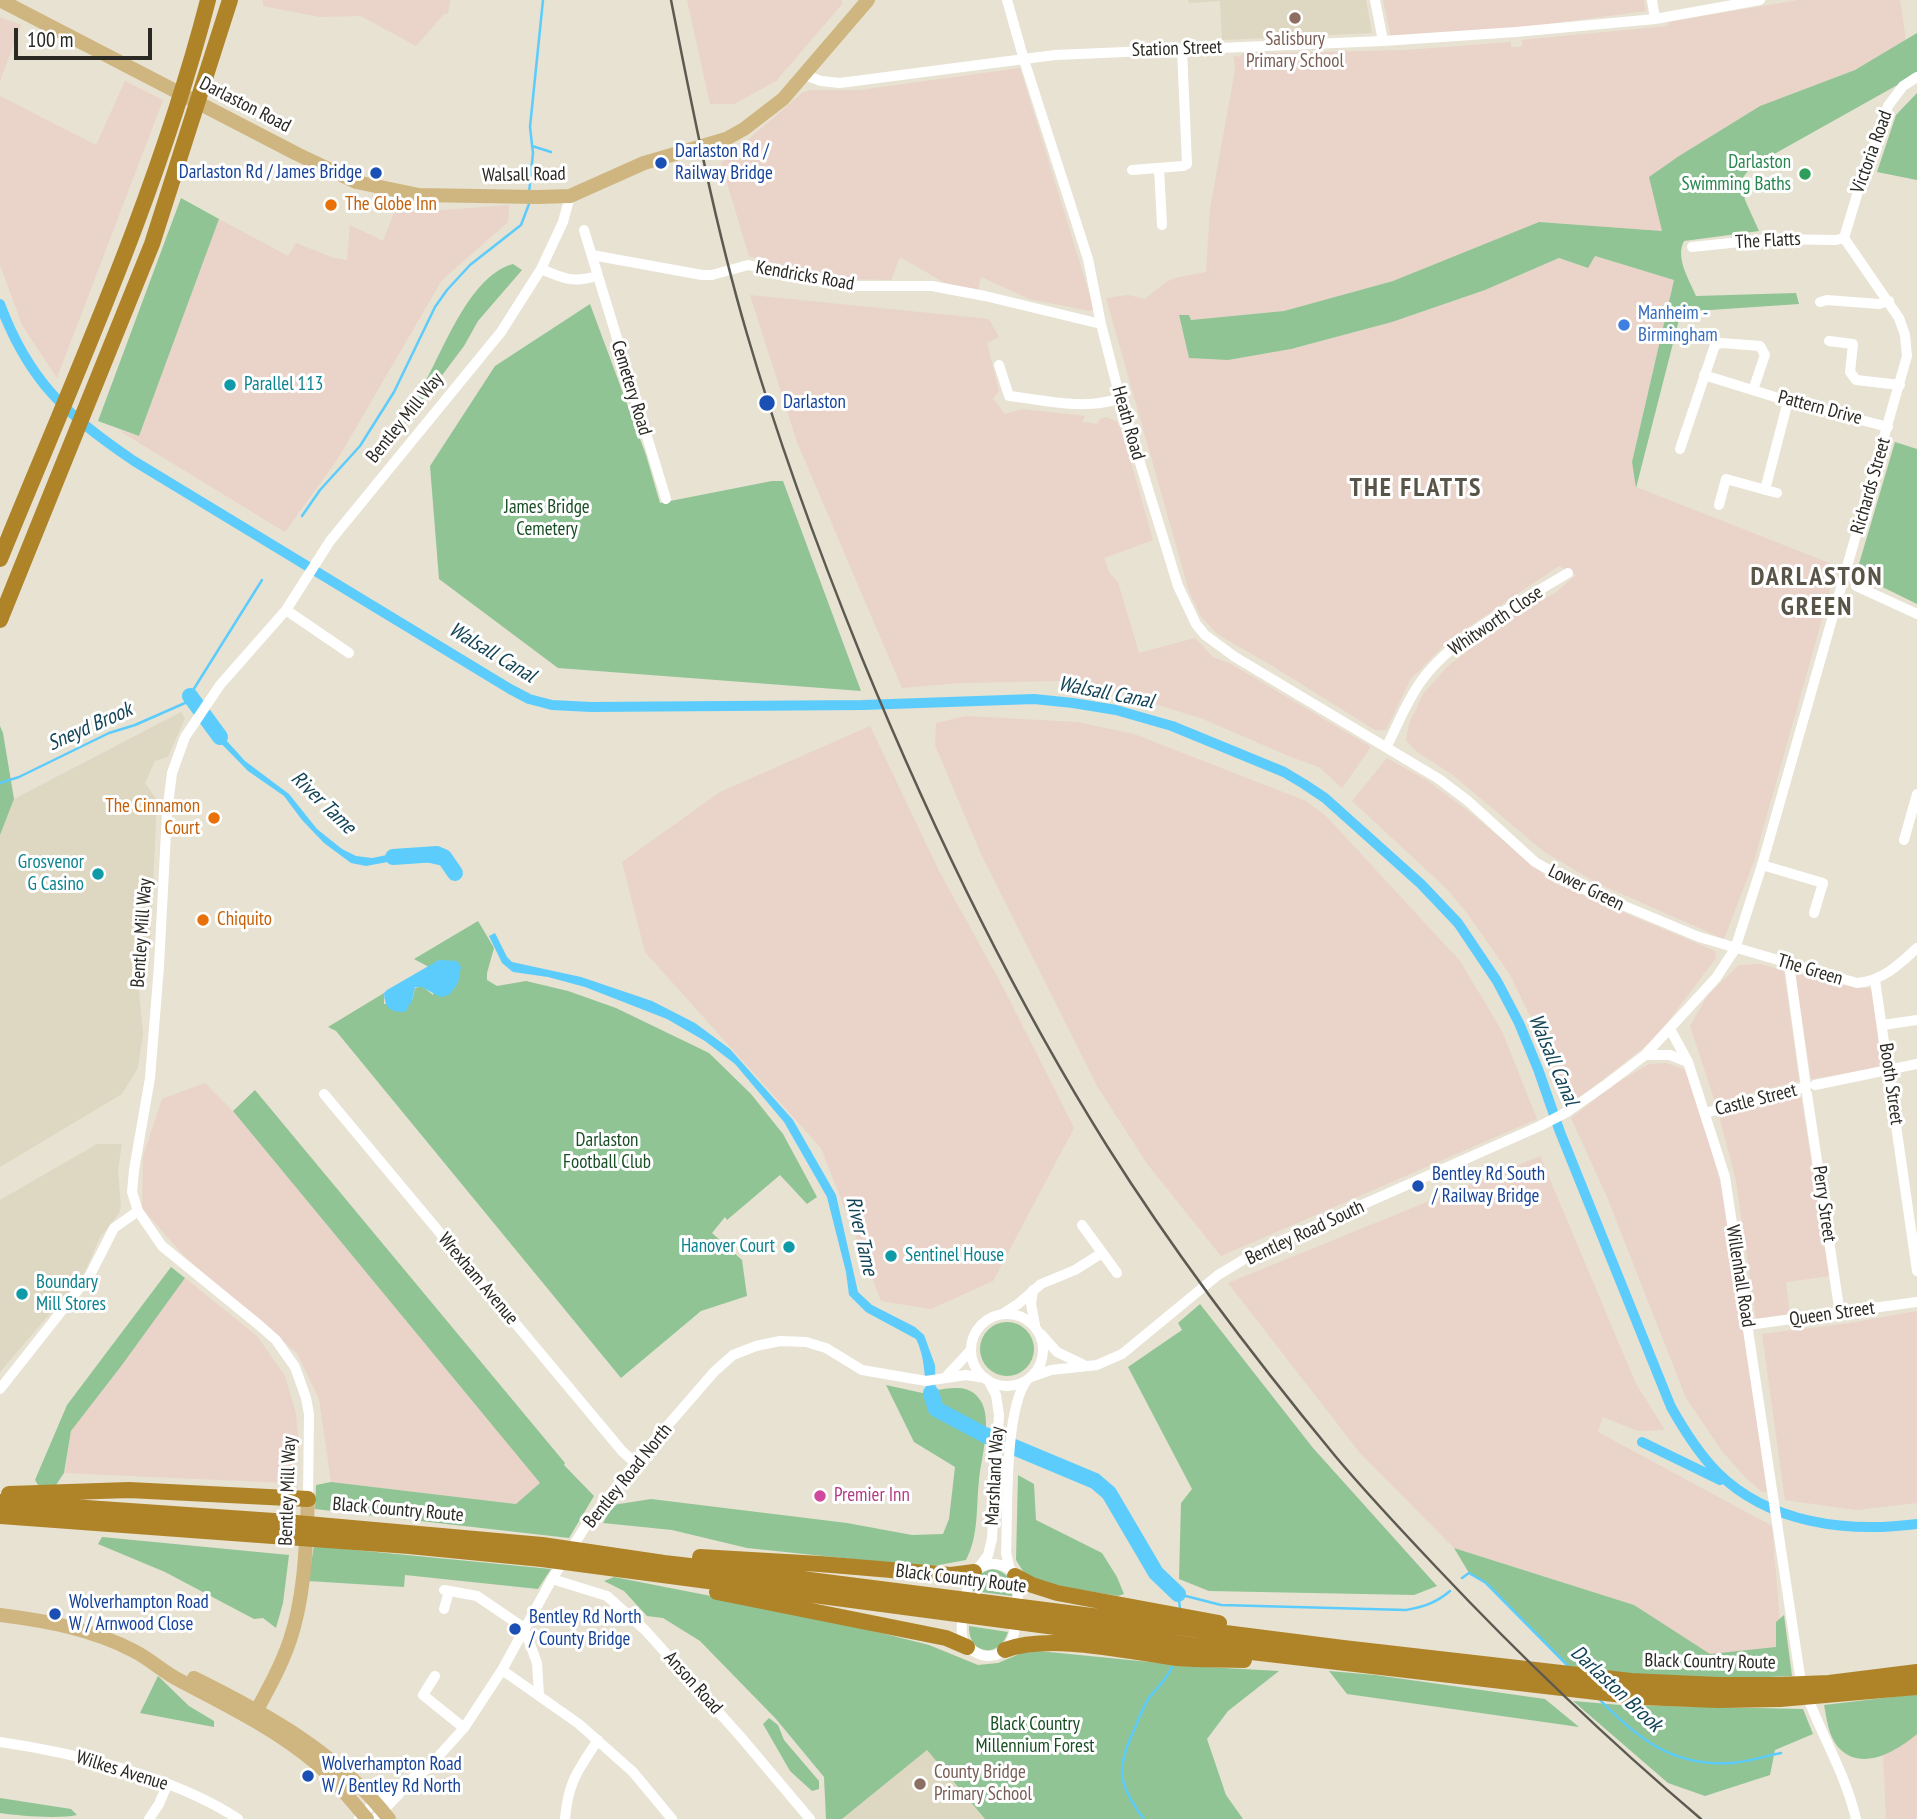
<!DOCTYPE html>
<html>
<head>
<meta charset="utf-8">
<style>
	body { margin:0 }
	#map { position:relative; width:1917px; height:1819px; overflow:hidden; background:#e7e2d2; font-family:"PT Sans Narrow",sans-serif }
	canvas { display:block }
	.scale { position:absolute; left:14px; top:28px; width:138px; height:32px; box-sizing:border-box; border:4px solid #2b2923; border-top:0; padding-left:9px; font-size:21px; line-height:24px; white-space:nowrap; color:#2b2923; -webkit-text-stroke:5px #fff; paint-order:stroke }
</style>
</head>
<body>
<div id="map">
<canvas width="1917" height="1819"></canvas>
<div class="scale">100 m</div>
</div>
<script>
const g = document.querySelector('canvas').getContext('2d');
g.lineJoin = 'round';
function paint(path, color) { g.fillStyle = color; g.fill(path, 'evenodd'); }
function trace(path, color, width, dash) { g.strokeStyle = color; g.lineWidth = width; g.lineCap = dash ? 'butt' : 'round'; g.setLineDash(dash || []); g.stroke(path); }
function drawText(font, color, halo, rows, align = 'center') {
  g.font = font + ' "PT Sans Narrow",sans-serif'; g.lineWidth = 6; g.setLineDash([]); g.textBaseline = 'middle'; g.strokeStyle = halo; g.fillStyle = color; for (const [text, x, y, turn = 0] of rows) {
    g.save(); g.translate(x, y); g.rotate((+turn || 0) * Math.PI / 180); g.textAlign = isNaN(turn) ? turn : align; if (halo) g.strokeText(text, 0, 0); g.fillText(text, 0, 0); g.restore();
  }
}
const built = new Path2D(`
	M1188,0h178l6,33 -150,7 -2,-39 -31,2z
	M181,712l4,6 -17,39 -13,4 -10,22 12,17 -7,151 -4,6 -10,1 7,76 -5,34 -16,26 -122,73v-333l14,-35z
	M97,1144h25l-4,26 3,37 -2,6 -20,26 -15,35 -84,98v-172z
	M927,1750l58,69h-143z`);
const industrial = new Path2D(`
	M263,0h187l-2,14h-4l-28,32 -55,-30 -41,1 -57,-11z
	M687,0h154l2,3 -67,78 -42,23h-24z
	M1383,0h261l2,11 -137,18 -118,8z
	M1798,0h102l6,40 -51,30 -95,36 -81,50 -17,75 -123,-9 -146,59 -109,30 -94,9 -1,-5 -10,1 10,42 39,2 63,-11 101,-27 93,-32 74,-32 28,10 7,-12 80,24 -42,182 4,25 201,79 -83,295 -30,78 -129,-57 -52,-31 -90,-76 -36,-23 -11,-12 3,-16 14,-30 25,-28 69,-53 38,-20 21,-18 -17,-9 -110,74 -39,40 -24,50h-11l-101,-63 -57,-33 -17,-19 -11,-24 -83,-293 22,-3 17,4 21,-17 9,-4 31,-6 4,-63 25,-139 -1,-14 7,1v-3l165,-4 105,-8v5h6l5,-1v-6l146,-14v-4z
	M0,17l21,8 -21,56z
	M1020,68l74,241 -4,2 -61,-12 -48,-22 -3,13 -33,-7 -45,-26 -9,23 -45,-1 -41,-7 -56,-16 -28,-93 81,-70 9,-3h49z
	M125,81l38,19 -106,278 -35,-53 -22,-60v-169l96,49z
	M397,205l34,6 78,-6 -1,17 -66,58 -105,180 -52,72 -167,-102 21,6 80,-217 69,37 8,-13 38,15 13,2 3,-35 33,16z
	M750,295l239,24 10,18 -12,6 12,48 -6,8 12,15 17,-5 63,7 -3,6 15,2 3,-5 6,-2 10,4 6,9 31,110 -49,18 6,16 8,8 21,71 56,-15 18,19 18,7 140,83 -29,41 -23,-21 -28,-10 -88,-38 -86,-27 -59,-11 -98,2 -58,5 -105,-246z
	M966,716l111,6 57,12 172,67 20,15 134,145 42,70 35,88 -316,137 -73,-91 -51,-79 -116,-232 -46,-109 1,-22z
	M870,726l69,145 65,118 70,139 -81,153 -62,28 -50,-8 -60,-153 -176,-196 -23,-90 98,-70z
	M1387,758l41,23 44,33 82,69 161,68 1,7 -50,66 -19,21 -75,58 -13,-19 -21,-52 -29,-59 -42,-60 -20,-24 -95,-88z
	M1760,964l24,7 15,110 -84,21 -25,-76 18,-31 31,-30z
	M1795,973l41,11 38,5 11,78 -74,12z
	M1666,1063l20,7 15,42 23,84 43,296h-5l-18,-16 -22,-25 -36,-53 -79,-201 -36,-79 44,-34 34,-20z
	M205,1083l28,28 307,372 -23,21 -186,-22 -12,-83 -22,-46 -114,-98 -41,-47 1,-52 19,-57z
	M1801,1097l29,179 -44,6 4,33 -34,4 -20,-138 -17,-66z
	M1540,1156l96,228 29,46 -27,1 -35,-14 -5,15 174,94 10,120 -75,13 -73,-54 -180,-57 -94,-95 -132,-170z
	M185,1278l72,58 28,40 11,38 3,33 -12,36 -222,-10 6,-42 51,-66z
	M1917,1311v192l-61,7 -71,-10 -23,-166 88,-11z
	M1917,1704v115h-31l-5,-109z`);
const green = new Path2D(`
	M1917,33v41l-166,93 -10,13 4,20 14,31 -75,10c-9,17 5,38 12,55l100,-3 3,11 -118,8 -45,176 -4,-26 42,-182 -79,-24 -7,12 -29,-10 -74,32 -93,32 -101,27 -63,11 -39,-2 -10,-43h10l2,5 93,-9 109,-30 146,-59 123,9 -13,-54 30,-21 81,-50 95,-36z
	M1917,93v87l-40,-8 19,-57z
	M181,198l38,21 -80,217 -41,-15z
	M513,264l9,6 -44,51 -14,25 -84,112 -3,-2 3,-9c15,-20 32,-40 44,-63 20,-35 46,-109 89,-120z
	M590,304l56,151 14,48 112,-22h11l78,210 -303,-23 -119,-89 -9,-113 65,-100z
	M1895,442l22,7v155l-61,-30z
	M0,726l3,7 11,66 -14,36z
	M478,921l16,27 -7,25v7l10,6 29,-5 42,10 48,17 93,45 42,41 32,40 34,63 -10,7 -27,-29 -53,45 -2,-3 -13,16 30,27 5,36 -46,15 -80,67 -285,-347 -8,-4 56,-34v11l28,-3 3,-13 7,-2 11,9 6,-35 -10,7 -15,-8z
	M255,1090l310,373 -1,2 30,31 -25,42 -254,-29 1,-24 15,-3 185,22 24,-21 -307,-372z
	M171,1267l14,11 -63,87 -51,66 -7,42 -8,12h-18l-3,-5 32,-75z
	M1200,1304l113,144 124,138 -23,9 -205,-4 -30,-12 2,-76 11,-14 -64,-122 54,-37 -4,-7z
	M980 1349a27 27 0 1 1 54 0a27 27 0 1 1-54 0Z
	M886,1385l41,9 2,10 7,-3 -1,-11c14,-1 30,-6 42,6 18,18 4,61 2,84 -3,28 0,55 -13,80l-38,7 -181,-19 -75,-18 -69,-7 10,-18 38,-6 196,24 65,12 31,-1 6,-15 6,-52 -41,-25z
	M1018,1475l16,9 2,36 66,33 15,24 7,17 -6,2 -73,-12 -19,-8 -10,-16z
	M102,1537l187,18 -6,48 -7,25 -13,-10 -9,1 -89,-47 -67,-28z
	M314,1546l237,23 -13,20 -133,-14 -1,12 -96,-6z
	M1454,1548l180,57 76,49 66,-7v-25l8,-7 8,61 -71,3 -73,-3 -78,-8 -84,-85 -17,-10z
	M993,1569c15,3 21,13 19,27l-39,-5c2,-12 7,-20 20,-22z
	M614,1577l204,40 111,28 49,20 20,-2 31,-13 161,16 89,5 -51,40 -21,28 19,56 17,24h-258l-58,-69 -85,69h-16l-2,-42 -48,-58 -76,-78 -37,-23 -16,-2 -23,-25 -20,-10z
	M969,1626l39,6c-8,27 -40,23 -39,-6z
	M1329,1671l46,4 170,24 34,28 -232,-33z
	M158,1676l31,30 25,15v6l-74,-14z
	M1917,1694v40c-20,17 -56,39 -79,13 -10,-12 -11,-28 -14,-42z
	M1573,1701l47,4 183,4 10,25 -38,16 -5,25 -65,21 -37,-13z
	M769,1718l9,7 6,15 35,41v8l-7,2 -22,-20 -27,-47z
	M0,1798l71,11 6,6c-19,4 -57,1 -77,-2z`);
const water = new Path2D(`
	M209,717l7,12 29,32 44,33 28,35 25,20 14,7 16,2 40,-8h31l16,20 -4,3 -12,-7 -26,-6 -24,1 -27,5 -15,-3 -27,-20 -22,-23 -18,-24 -36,-25 -45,-46z
	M495,933l12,24 5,5 69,15 71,24 43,22 35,26 63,71 43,75 22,97 14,13 43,22 9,8 11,30 1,36 5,6 -7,6c-13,-23 -5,-48 -18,-74l-50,-27 -17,-17 -3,-23 -19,-75 -43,-75 -49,-58 -30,-23 -38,-22 -82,-32 -37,-10 -35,-5 -11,-9 -13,-27z
	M439,960l18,1 4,6 -3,16 -9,12 -9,2 -18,-10h-7l-3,14 -7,11c-15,0 -20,-3 -21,-19l3,-3z`);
const stream = new Path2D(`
	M532,146l19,6
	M529,193l4,-40 -3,-26 13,-127
	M302,516l18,-26 40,-44 34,-54 41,-85 12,-17 23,-25 51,-40 8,-21
	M0,783l19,-6 90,-44 26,-8 50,-22 77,-123
	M1462,1578l7,-5 17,10 82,83
	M1178,1594l43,11 185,5c17,-3 30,-7 44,-19
	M1178,1594l2,14
	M1599,1699c39,40 74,68 133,64 16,-1 33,-7 49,-10
	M1144,1819c-27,-35 -28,-51 -9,-91 4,-10 8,-21 14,-30 8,-10 18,-19 23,-31`);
const canal = new Path2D(`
	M0,304c29,78 67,111 134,157l376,228 19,10 23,6 39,2 272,-2 171,-6 39,4 43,7 56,16 112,46 20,12 21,14 96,86 37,39 39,58 22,42 19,46 22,63 111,275c13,23 27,46 46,65 52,52 131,61 200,52
	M1642,1442l78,38`);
const river = new Path2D(`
	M190,696l30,41
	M393,857l44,-3 7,3 11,16
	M931,1393l5,16 49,26 110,46 14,12 47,80 22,21`);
const minor = new Path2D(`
	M1007,0l17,60 64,199 13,65 19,74 58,188 18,38 9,11 30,22 204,122 29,22 67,61 44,25 120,50 158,46c25,-2 42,-18 60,-35
	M1375,0l8,41
	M1652,0l3,19
	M805,75l16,6 19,2 215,-28 328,-14 133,-9 139,-13 105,-19
	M1159,168l3,57
	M1132,170l51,-4 4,-2 -5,-115
	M584,230l82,269
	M1844,238l19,-63 25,-69 15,-20 14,-9
	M1692,247l77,-8 67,1 8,-2
	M592,255l110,20h10l36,-10 74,17 32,4h78l53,10 116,28
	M541,269c23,10 32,14 56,7
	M1820,302l7,-2 52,4 10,-3
	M1829,341l24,3 -3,28 6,8 44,5
	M999,365l10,31c36,4 77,15 111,2
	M1704,375l84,26 100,26
	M1680,449l35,-104 6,-2 39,3 5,9 -12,35
	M1765,490l23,-89
	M1719,505l7,-26 51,14
	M1856,586l61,28
	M286,610l63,43
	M1387,746c11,-22 20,-46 35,-66 32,-44 100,-79 146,-107
	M1904,840l13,-46
	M1762,865l61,18 -9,30
	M1875,980l42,291
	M1883,1025l34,-5
	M1670,1029l18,33 37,115 75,499c15,49 45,94 56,143
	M1645,1055h25l18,7
	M1815,1085l102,-21
	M324,1094l298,357 13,12
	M1807,1094l33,220
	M1705,1113l101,-26 -17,-123
	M1082,1225l35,48
	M1033,1290l-2,14 4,21
	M1004,1313l14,-9 23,-20 34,-14 27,-17
	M971 1350a36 36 0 1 1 72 0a36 36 0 1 1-72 0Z
	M1748,1325l169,-23
	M1041,1334l16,18 27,13
	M1031,1377l20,-7 46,-5 25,-11 96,-79 40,-24 282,-125 27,-14 40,-28 38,-29 71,-77 19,-29 27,-84 145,-509 -2,-21 -6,-17 -55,-80
	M945,1378l26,-28
	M0,1389l90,-114 24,-47 24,-17
	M308,1499l1,-85 -3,-16 -11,-31 -19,-27 -17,-15 -97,-79 -24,-35 -6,-19 2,-22 16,-92 9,-112 8,-153 5,-40 13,-36 35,-52 66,-75 44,-69 171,-209 40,-63 22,-47 7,-26
	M989,1564c34,-2 30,28 27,51 -1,10 -1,23 -8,31 -4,6 -11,10 -19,10 -10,0 -22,-7 -26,-16 -4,-12 3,-59 12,-69 4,-4 9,-5 14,-7z
	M979,1567l9,-12 4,-16 7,-124 -3,-20 -8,-15
	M1010,1570l-4,-17c2,-41 -2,-143 21,-173
	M552,1579l55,17 38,34 95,106 70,83
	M444,1590l33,6 47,32 13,35 2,32
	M444,1609l5,-18
	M502,1670l77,54 54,48 39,47
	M435,1676l-12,19 41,33
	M0,1742c75,11 175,35 238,77
	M359,1818l16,-16 52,-33 37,-41 38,-58 50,-91 35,-55 48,-61 79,-91 19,-17 23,-9 24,-5 26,1 20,6 36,22 64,11 40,-6 19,3
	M149,1819l10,-15 8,-19
	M375,1819l24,-25 6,-10
	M565,1819c3,-37 13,-49 33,-79`);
const major = new Path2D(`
	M0,0l297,154 59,28 63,13 119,2 32,-1 74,-33 82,-24 18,-10 39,-30 85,-99
	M0,1615c47,6 92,14 134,36 16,8 29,21 45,29 47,25 97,49 138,84 19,17 34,36 50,55
	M194,1678c73,36 144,75 195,141
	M252,1719c14,-26 29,-52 38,-79 15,-44 16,-95 18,-141`);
const highway = new Path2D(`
	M0,559c75,-184 158,-365 208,-559
	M0,620l152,-376 78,-244
	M9,1494l120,-4 179,9
	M0,1502l274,19 268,24 122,18 138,16 541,69 288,33 87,4h60l51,-2 88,-11
	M0,1516l409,30 133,13 649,86 449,52 78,3 62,-1 137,-12
	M700,1557l120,7 131,11 23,-3
	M1015,1576l17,9 25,8 162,30
	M717,1592l229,46 21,9
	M1005,1650c47,-17 124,2 173,8 22,2 44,1 66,2`);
const rail = new Path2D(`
	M671,0c22,112 44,225 76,334 32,110 72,218 115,324 69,168 148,333 245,488 68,108 147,212 229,311 32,38 66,74 101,111 83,88 171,172 264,251`);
const markers = [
	[1295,18,7,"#8d6e63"],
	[661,163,7,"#1a4fb4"],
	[376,173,7,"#1a4fb4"],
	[1805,174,7,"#2e9e5b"],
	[331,205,7,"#e8710a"],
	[1624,325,7,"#3f7fe0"],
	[230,385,7,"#0f9aa8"],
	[767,403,9,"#1a4fb4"],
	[214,818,7,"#e8710a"],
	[98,874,7,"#0f9aa8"],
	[203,920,7,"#e8710a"],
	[1418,1186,7,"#1a4fb4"],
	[789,1247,7,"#0f9aa8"],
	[891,1256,7,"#0f9aa8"],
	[22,1294,7,"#0f9aa8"],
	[820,1496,7,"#d1479c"],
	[55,1614,7,"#1a4fb4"],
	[515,1629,7,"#1a4fb4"],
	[308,1776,7,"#1a4fb4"],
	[920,1784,7,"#8d6e63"]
];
const educationNames = [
	["Salisbury",1295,40],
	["Primary School",1295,62],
	["County Bridge",934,1773,"left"],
	["Primary School",934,1795,"left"]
];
const streetNames = [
	["Station Street",1177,49,-2],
	["Darlaston Road",245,105,27],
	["Victoria Road",1872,152,-70],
	["Walsall Road",524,175,-1],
	["The Flatts",1768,241,-3],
	["Kendricks Road",805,276,10],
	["Cemetery Road",631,388,73],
	["Pattern Drive",1820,408,15],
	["Bentley Mill Way",405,418,-51],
	["Heath Road",1128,423,74],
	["Richards Street",1871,486,-74],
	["Whitworth Close",1496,621,-34],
	["Lower Green",1586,888,26],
	["Bentley Mill Way",142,933,-86],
	["The Green",1810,970,17],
	["Booth Street",1891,1084,82],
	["Castle Street",1756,1100,-14],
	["Perry Street",1824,1204,82],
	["Bentley Road South",1305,1233,-25],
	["Willenhall Road",1740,1276,81],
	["Wrexham Avenue",478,1279,50],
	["Queen Street",1832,1314,-8],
	["Bentley Road North",628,1476,-51],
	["Marshland Way",995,1476,-87],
	["Bentley Mill Way",288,1491,-88],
	["Black Country Route",398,1510,5],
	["Black Country Route",961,1579,7],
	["Black Country Route",1710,1662,1],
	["Anson Road",693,1683,48],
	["Wilkes Avenue",122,1771,17]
];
const transitNames = [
	["Darlaston Rd /",675,152],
	["Railway Bridge",675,174],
	["Darlaston Rd / James Bridge",362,173,"right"],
	["Darlaston",783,403],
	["Bentley Rd South",1432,1175],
	["/ Railway Bridge",1432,1197],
	["Wolverhampton Road",69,1603],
	["W / Arnwood Close",69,1625],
	["Bentley Rd North",529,1618],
	["/ County Bridge",529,1640],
	["Wolverhampton Road",322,1765],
	["W / Bentley Rd North",322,1787]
];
const leisureNames = [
	["Darlaston",1791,163],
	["Swimming Baths",1791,185]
];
const foodNames = [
	["The Globe Inn",345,205],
	["The Cinnamon",200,807,"right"],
	["Court",200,829,"right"],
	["Chiquito",217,920]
];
const shopNames = [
	["Manheim -",1638,314],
	["Birmingham",1638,336]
];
const cultureNames = [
	["Parallel 113",244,385],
	["Grosvenor",84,863,"right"],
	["G Casino",84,885,"right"],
	["Hanover Court",775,1247,"right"],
	["Sentinel House",905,1256],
	["Boundary",36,1283],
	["Mill Stores",36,1305]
];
const parkNames = [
	["James Bridge",547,508],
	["Cemetery",547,530],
	["Darlaston",607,1141],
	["Football Club",607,1163],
	["Black Country",1035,1725],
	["Millennium Forest",1035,1747]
];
const hotelNames = [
	["Premier Inn",834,1496]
];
const waterNames = [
	["Walsall Canal",492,653,31],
	["Walsall Canal",1106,693,11],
	["Sneyd Brook",90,727,-24],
	["River Tame",323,803,44],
	["Walsall Canal",1553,1060,67],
	["River Tame",861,1236,77],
	["Darlaston Brook",1616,1689,43]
];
const districtNames = [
	["THE FLATTS",1416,489],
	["DARLASTON",1817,578],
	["GREEN",1817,608]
];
paint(built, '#ded7c1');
paint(industrial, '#ead3c8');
paint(green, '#90c495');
paint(water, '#5cccfc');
trace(stream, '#5cccfc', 2.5);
trace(canal, '#5cccfc', 10);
trace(river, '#5cccfc', 16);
trace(minor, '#fff', 10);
trace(major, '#cfb57f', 14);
trace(highway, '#af8429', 16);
trace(rail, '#5c5a51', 2.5);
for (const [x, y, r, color] of markers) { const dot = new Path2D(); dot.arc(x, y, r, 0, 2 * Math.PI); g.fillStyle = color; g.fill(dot); trace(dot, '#fff', 2.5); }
drawText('19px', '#785e54', '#fff', educationNames);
drawText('19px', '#2b2923', '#fff', streetNames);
drawText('19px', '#164399', '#fff', transitNames, 'left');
drawText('19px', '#27864d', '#fff', leisureNames, 'right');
drawText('19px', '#c56008', '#fff', foodNames, 'left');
drawText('19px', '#366cbe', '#fff', shopNames, 'left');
drawText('19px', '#0d838f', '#fff', cultureNames, 'left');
drawText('19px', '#184e23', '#fff', parkNames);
drawText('19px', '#b23c85', '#fff', hotelNames, 'left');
drawText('italic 21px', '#134457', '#fff', waterNames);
g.letterSpacing = '2px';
drawText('bold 26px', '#585447', '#fff', districtNames);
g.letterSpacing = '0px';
</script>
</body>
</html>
